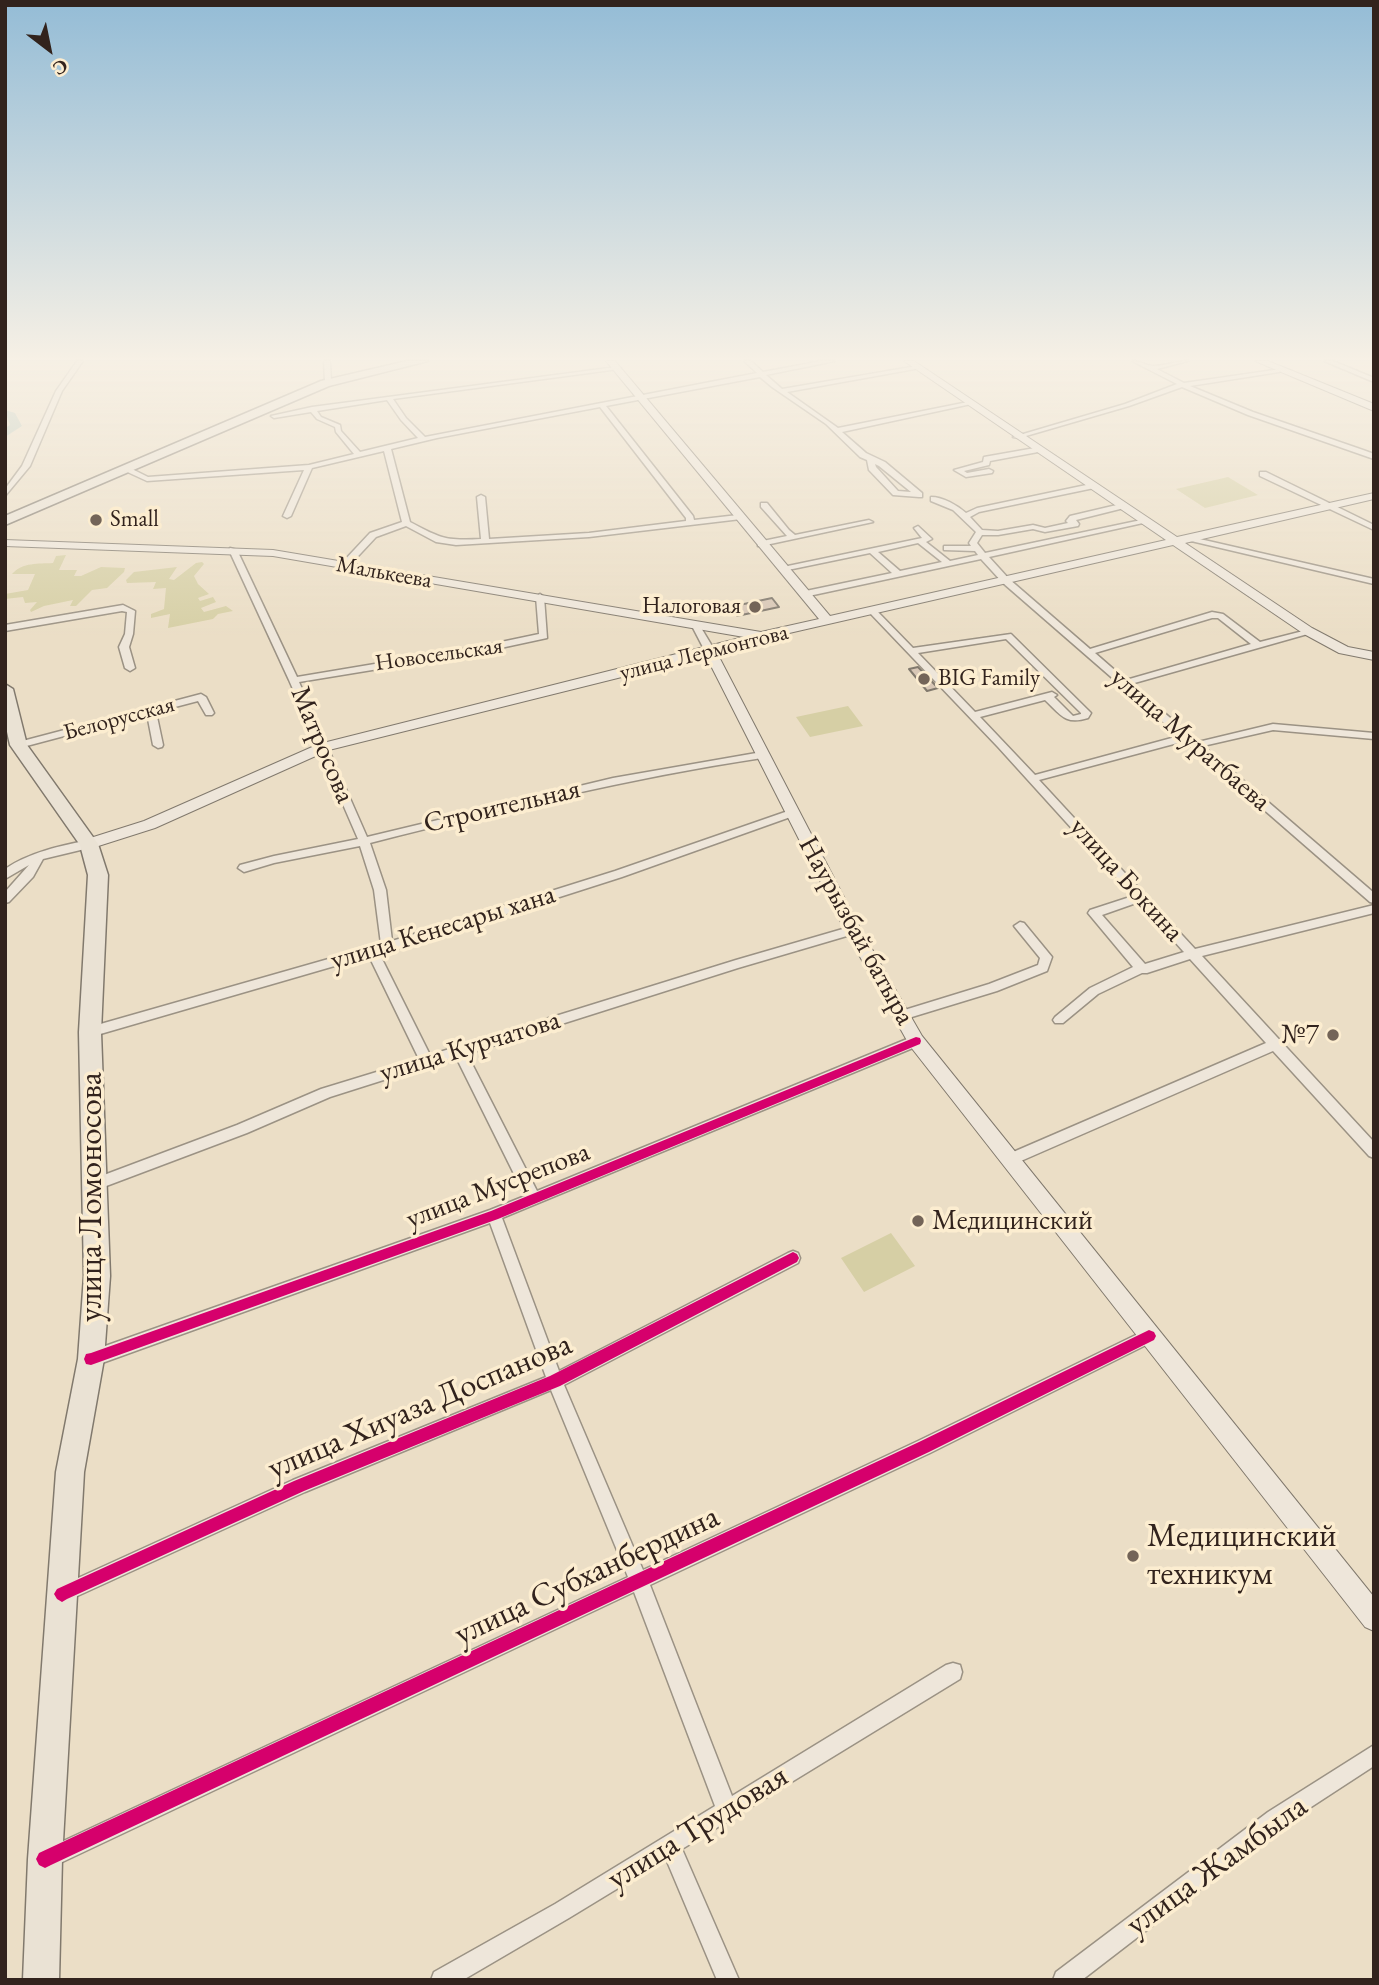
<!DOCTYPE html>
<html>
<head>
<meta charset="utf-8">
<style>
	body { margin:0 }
	#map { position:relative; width:1379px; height:1985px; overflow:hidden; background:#ebdec6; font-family:"EB Garamond",serif }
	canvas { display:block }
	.frame { position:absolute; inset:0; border:7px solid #32231d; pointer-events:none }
	.north { position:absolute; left:14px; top:14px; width:70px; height:70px; -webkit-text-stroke:5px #fcedd0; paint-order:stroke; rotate:148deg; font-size:19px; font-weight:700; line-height:28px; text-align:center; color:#32231d }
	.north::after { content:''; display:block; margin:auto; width:24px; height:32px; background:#32231d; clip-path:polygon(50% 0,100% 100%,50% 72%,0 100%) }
</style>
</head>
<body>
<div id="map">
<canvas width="1379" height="1985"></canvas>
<div class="frame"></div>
<div class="north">С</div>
</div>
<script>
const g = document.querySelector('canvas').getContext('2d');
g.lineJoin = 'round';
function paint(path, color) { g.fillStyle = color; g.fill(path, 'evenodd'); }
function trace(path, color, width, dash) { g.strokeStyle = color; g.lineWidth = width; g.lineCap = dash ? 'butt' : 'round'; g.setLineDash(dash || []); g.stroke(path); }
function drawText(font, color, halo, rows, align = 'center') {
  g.font = font + ' "EB Garamond",serif'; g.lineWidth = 7; g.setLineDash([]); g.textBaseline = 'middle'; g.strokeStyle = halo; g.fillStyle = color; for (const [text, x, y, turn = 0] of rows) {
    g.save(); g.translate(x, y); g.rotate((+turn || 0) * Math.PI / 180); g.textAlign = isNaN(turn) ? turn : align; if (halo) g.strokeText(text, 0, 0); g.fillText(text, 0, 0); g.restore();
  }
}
const green = new Path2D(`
	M1228,477l30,18 -53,13 -29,-19z
	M66,555l-7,15h18l-3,6h7l20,-9 24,1 -1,4 -17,16 -15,2 -16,16h-6l3,-6 -29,6 -13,6 -1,-2 7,-8 -12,1 -2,-6 -18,2v-5l23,-4 7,-16h-23c11,-12 26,-10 41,-11l3,-7z
	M202,562l2,2 -10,12 4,8 11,10 -11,4 2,3 13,-4 3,5 -15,6 3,4 22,-6 7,5 -15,3 -5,5 -45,9 2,-14 -19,4v-4l13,-5 2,-21 -13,1 3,-7 -29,1 -1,-3 8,-8 43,-5 -8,12 5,1 22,-17z
	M848,706l15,20 -53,11 -14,-20z
	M891,1233l24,33 -51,26 -23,-34z`);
const river = new Path2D(`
	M5,410l10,3 7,13 -17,11v-9l5,-3z`);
const building = new Path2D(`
	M772,598l7,9 -42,9 -7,-9z
	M918,667l20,21 -11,3 -18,-22z`);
const street = new Path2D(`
	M77,361h6l-21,30 -32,75 -25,30v-7l17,-23 34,-75z
	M324,361h6l1,21 -3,2 -3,-2z
	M744,361h7l12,11 58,-11h14l-69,14 16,14 135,-23 1,1 -3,2 -128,23 51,36 130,-26 3,2 -129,28 24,21 19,9 37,31v4h-3l-26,-2 -24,-25 -2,-10 -7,-3 -34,-33 -54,-37 -12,-10 -154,29 87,110 1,4 44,-5h3v4l-152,18 -133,8 -20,-3 -30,-16 -30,11 -29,31h-6v-4l29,-31 32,-11 -18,-71 -72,17 -21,48 -4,2 -4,-2 21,-46 -157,11 -26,-12 7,-2 20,10 161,-12 45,-11 -18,-22 -1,-5 -18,-8 -6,-7 -37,6 -3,-2 41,-9 304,-40 3,2 -226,30 13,19 19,19 332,-64zM387,400l14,20 17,18 -58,14 -19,-21 -1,-6 -19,-8 -4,-6zM600,407l86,111v3l-97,12 -100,6 -4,-42 -4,-2 -4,2 4,42c-36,2 -41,-1 -71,-17l-19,-73 46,-11zM875,464l4,2 32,26 -13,-1 -22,-24z
	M1132,361c8,0 15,5 22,5 11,0 22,-5 34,-5l-31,8 27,14 97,-14 1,1 -3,2 -89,14 63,26 110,38 11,4v5l-126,-44 -66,-28 -53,19 -110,32 -6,-1 112,-33 52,-20z
	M1324,361h9l41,17v4z
	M1035,448h3v4l-48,9 -1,4 -25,6 3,2 22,-4 4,2 -1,2 -26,4 -12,-7 29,-8 1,-5z
	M1260,472h6l108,53v5l-114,-54z
	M1091,484l4,2 -1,2 -115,24 -9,5 12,13 16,1 35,-6 12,3 23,-5 -2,-2 4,-5 51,-12h3v4l-48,12 3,4 -1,2 -33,6 -12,-3 -35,6h-16l-5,8 8,10 161,-34v4h-3l-154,34 20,22 81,70 122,-37 11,2 37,28 51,-13v4l-180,51 67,58 75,-18 101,9v6l-101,-9 -70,16 171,147v10l-4,-1 -185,-161 -146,39 156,169 179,-44v8l-172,43 172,186v16l-5,-2 -96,-105 -259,113 -5,2 -5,-2 -2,-4 2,-4 262,-113 -76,-84 -43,14h-5l-44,21 -35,29h-8l-2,-3 2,-3 35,-29 43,-21 -45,-54 2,-3 43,-14 -135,-149 -129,-135 7,-2 37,38 98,-14 80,79 -3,5c-23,7 -27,-3 -43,-18l-65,17 55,58 144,-39 -176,-153 -22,-24 -177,38 -3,-1v-4l91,-19 -22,-20 -87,18 -4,-2 4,-2 139,-29 -8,-10 4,-2 14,13 -6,3 24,19 28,-6 -3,-4 -31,-1v-4h27l-2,-3 7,-11 -23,-22 -22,-9v-4c12,0 26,8 35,16l11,-5zM918,543l24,19 -42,9 -22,-19zM1212,618h6l33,26 -125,36 -31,-27zM1006,639l75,74v1l-8,2 -19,-19 3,-2 -5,-3 -77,20 -57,-59zM1139,902l44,49 1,1 -39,12 -43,-49z
	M761,503h6l22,27 6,5 74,-15 4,2 -112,24h-3v-4l29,-6 -26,-29z
	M1191,537l183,42v5l-183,-43z
	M230,548l7,2 60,127 185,-31 57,-12 -3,-37 4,-3 4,3 3,41 -65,14 -183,30 68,155 246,-59 149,-26 5,3 -5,3c-133,20 -262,52 -392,85l16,47 6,51 223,-70 173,-60h8l1,2 -1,2 -174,62 -231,74 -12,2 51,102 306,-95 117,-34 6,4 -2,3 -119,35 -271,86 70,137 375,-154h8l2,4 -2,4 -418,173 57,153 229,-118 5,-2 5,2 2,5 -2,5 -234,122 79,185 275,-129 226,-110 5,-2 5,2 3,5 -3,5 -224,112 -280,132 82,211 214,-131 7,-2 7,2 2,7 -2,7 -278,170 57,131h-22l-51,-121 -97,59 -106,62h-32l3,-8 121,-68 160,-98 -81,-214 -578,273 -7,3 -7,-3 -3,-7 3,-7 586,-274 -77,-187 -246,102 -243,111 -6,-3 -3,-6 3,-6 237,-108 253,-103 -56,-154 -399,144 -6,-3 -2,-5 2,-5 6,-3 399,-141 35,-14 -69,-139 -126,40 -83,36 -154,58 -5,-2 -2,-4 2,-4 149,-56 84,-36 98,-30 -50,-103 -279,81 -4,-2 -2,-3 2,-3 4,-2 291,-83 -7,-54 -14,-44 -86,17 -30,9 -6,-4 2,-3 34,-9 84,-17 -69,-159 -60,-130z
	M123,605l12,6 -2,23 -4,13 6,21 -5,3 -5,-3 -6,-21 6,-13 2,-22 -5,-1 -117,20v-6z
	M696,623l4,3 15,25 -2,2h-6l-2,-2 -13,-25z
	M201,694l5,3 8,16 -2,2h-6l-8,-14 -42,11 7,33 -1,2 -4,1 -5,-3 -6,-31 -128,34 -5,-3 1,-2z
	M89,840l4,1 1,3 -1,3 -50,12 -10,18 -24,25 -4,1v-11l24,-27 -24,14v-10c25,-17 55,-23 84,-29z
	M1020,922l4,1 28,34 -5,14 -50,20 -95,29 -4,-2 -2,-3 2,-3 91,-28 49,-19 2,-7 -26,-32z
	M1374,1745v21l-92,60 -200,154h-29l3,-8 212,-160z`);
const secondary = new Path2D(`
	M606,361h9l215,255 336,-76 -262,-179h10l263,176 197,-44v6l-189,44 127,85 36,19 26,5v8l-35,-7 -35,-19 -131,-89 -410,94 -46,14 144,277 61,106 452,561v34l-9,-4 -455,-581 -65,-116 -139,-274 -377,94 -174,78 -66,21 -8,-5 3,-4 60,-19 175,-77 425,-107 -471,-81 -268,-10v-6l268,10 488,82 58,-13z
	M1255,361h13l106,43v7z`);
const primary = new Path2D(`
	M407,361h21l-99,25 -324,139v-9l316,-135z
	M5,684l8,5 14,56 71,99 10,31 -7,157 9,244 -6,83 -20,113 -22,387 -3,121h-36l5,-121 28,-387 22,-113 6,-83 -5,-244 9,-157 -8,-30 -70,-100 -5,-22z`);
const cycleway = new Path2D(`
	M916,1037l4,1 1,3 -1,3 -422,175 -407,146 -5,-1 -2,-5 2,-5 5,-1 400,-142z
	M793,1252l4,2 2,4 -2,4 -237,124 -256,105 -237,108 -5,3 -5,-3 -3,-5 3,-5 237,-108 256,-105z
	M1149,1330l5,2 2,4 -2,4 -225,112 -878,413 -6,3 -6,-3 -3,-6 3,-6 880,-411z`);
const markers = [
	[96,520,7,"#736458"],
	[755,607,7,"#736458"],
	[924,679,7,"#736458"],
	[1333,1035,7,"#736458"],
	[918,1221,7,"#736458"],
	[1133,1556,7,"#736458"]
];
const farPoinames = [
	["Small",110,520],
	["Налоговая",741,607,"right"],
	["BIG Family",938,679]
];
const farStreetnames = [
	["Малькеева",384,573,10],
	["улица Лермонтова",704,653,-14],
	["Новосельская",439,655,-8],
	["Белорусская",119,719,-15]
];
const streetNames = [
	["улица Муратбаева",1190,740,41],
	["Матросова",322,745,67],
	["Строительная",502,807,-13],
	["улица Бокина",1126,880,48],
	["улица Кенесары хана",443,928,-17],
	["Наурызбай батыра",856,931,61],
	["улица Курчатова",470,1047,-17],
	["улица Мусрепова",498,1186,-21]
];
const poiNames = [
	["№7",1319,1035],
	["Медицинский",932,1221,"left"]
];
const nearStreetnames = [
	["улица Ломоносова",92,1197,-90],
	["улица Хиуаза Доспанова",420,1407,-23],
	["улица Субханбердина",587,1576,-25],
	["улица Трудовая",698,1828,-32],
	["улица Жамбыла",1217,1866,-36]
];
const nearPoinames = [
	["Медицинский",1147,1537],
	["техникум",1147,1575]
];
paint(green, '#d6cfa5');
paint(river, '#b6c7bb');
paint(building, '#d8c7b6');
trace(building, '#81796d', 2);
trace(street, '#9b9284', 3);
trace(secondary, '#81796d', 2);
trace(primary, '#81796d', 3);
paint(street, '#eee6da');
paint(secondary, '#eee6da');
paint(primary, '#eae2d4');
paint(cycleway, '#d6006c');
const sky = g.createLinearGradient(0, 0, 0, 639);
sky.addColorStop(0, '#94bcd6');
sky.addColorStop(0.56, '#f6f0e5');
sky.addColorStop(1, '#f6f0e500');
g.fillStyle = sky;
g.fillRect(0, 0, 1379, 639);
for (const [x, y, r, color] of markers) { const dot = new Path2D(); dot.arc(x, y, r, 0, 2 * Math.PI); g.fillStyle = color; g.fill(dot); trace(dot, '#fcedd0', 2.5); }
drawText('23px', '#32231d', '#fcedd0', farPoinames, 'left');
drawText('23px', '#32231d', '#fcedd0', farStreetnames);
drawText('28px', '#32231d', '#fcedd0', streetNames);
drawText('28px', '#32231d', '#fcedd0', poiNames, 'right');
drawText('33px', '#32231d', '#fcedd0', nearStreetnames);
drawText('33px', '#32231d', '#fcedd0', nearPoinames, 'left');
</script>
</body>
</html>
